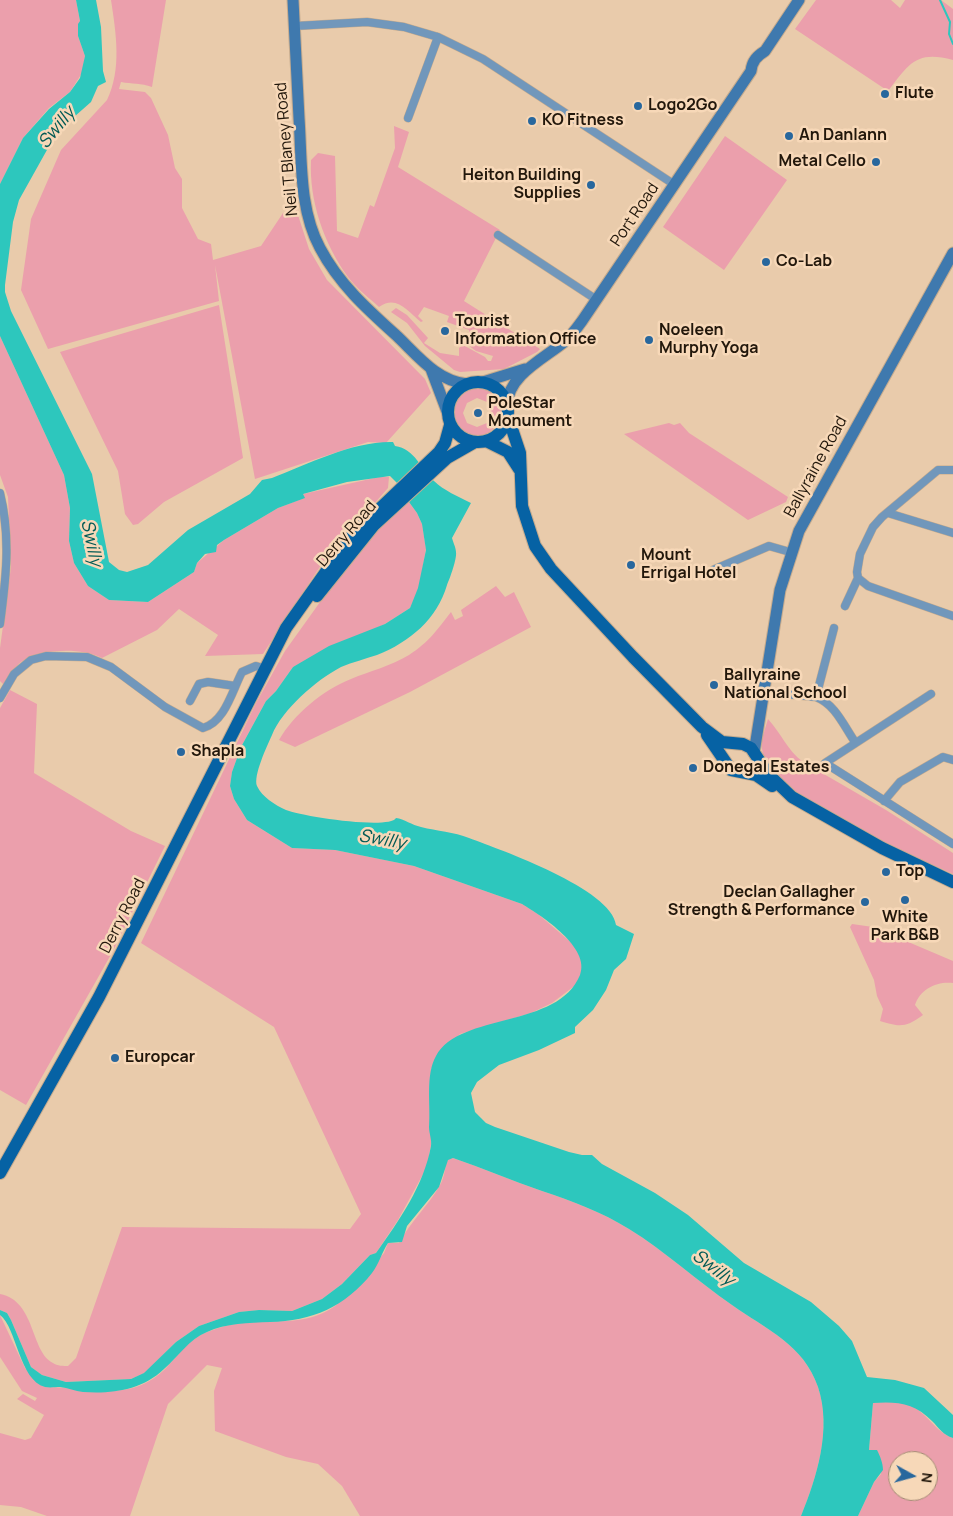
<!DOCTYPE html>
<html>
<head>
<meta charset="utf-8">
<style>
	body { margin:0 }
	#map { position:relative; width:953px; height:1516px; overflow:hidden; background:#e9cbab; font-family:Manrope,sans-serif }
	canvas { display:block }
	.north { position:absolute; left:888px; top:1451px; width:50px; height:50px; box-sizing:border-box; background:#f7d8b8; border:1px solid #a28b73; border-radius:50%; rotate:97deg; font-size:14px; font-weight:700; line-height:20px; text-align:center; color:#22170b }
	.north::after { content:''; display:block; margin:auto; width:18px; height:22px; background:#28679d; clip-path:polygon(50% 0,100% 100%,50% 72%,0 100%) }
</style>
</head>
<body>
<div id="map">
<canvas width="953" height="1516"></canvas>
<div class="north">N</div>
</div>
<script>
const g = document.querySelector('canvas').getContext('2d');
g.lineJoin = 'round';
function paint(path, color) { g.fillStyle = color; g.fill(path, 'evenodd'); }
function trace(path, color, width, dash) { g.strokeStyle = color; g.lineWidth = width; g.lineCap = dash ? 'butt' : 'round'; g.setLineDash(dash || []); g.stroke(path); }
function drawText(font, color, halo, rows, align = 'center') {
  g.font = font + ' Manrope,sans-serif'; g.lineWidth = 5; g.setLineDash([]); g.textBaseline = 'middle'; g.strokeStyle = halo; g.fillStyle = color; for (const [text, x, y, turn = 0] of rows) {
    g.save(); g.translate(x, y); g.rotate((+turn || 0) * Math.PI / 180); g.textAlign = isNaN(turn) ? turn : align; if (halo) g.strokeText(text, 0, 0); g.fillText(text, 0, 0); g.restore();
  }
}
const green = new Path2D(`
	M0,0h76l4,21 -2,15 7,20 -3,17 -12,19 -21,16 -26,30 -23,46z
	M111,0h55l-14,87c-11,-4 -20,-3 -31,-5l-2,7 26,3 6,6 17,37 7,33 7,11v29l16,31 13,5 2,16 48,-14 22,-33 13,-4 13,40 18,31 98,99 6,14 -45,50 -18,-1 -113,37 -40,-214 4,36 -171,48 -27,-59 10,-71 30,-69 46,-50c15,-31 9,-67 4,-100z
	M816,0h75l9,8 5,-8h36l12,9v51c-37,-10 -44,4 -65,31l-93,-62z
	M394,126l15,6 -11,35 102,63 -36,71 76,48 -3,3 -33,17 -44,3 -6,-2 -29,-24 -18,-23 -16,-11 5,-4 11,7 21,23 -4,5 16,10 19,3v-8l4,-3 22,12 3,4h3l2,-5 -17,-5 -11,-8 -1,-5h5v-8l-22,-8 2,-6 -25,-9 -6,9 5,5 -2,1c-13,-10 -24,-28 -42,-15 -10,-9 -23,-19 -31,-30 -24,-33 -39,-76 -37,-117l7,-7 17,3 2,75 21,7 12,-33 4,2 21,-59z
	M725,136l62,44 -63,90 -61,-43z
	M219,305l24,153 -79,44 -26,22 -5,1 -8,-11 -7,-43 -58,-119z
	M0,336l64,139 6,33 -1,33 5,22 14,23 21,14 39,2 46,-30 3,-9 27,-23 54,-32 26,-10 -1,-4 76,-17h10l-1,11 -65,74 -60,92 -58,2 13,-21 -39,-26 -22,21 -55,28c-23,-11 -60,-9 -81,4 -7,5 -12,16 -17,23l-4,-4v-33l11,-81 -3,-70 -8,-22z
	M480,388c52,11 -1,77 -24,36 -10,-18 5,-37 24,-36zM477,398l10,4 4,10 -4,11 -10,4 -10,-4 -4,-10 4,-10z
	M669,423l5,2 6,-2 9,10 99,64 -2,5 -38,18 -124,-86z
	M409,502l8,11 5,11 4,25 -7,39 -9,20 -25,16 -92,43 -17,24 -10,10 -25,46 -9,25 -2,14 4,13 13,21 45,28 43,2 79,16 108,38 16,10 35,30 9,14 1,11 -6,15 -25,19 -21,10 -71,21 -29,35v76l-4,22 -29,53 -22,33 -6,2 -28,29 -20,15 -30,12 -33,-1 -20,2 -40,14 -23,16 -31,31 -14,6 -65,3 -24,-7 -11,-8 -20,-47 -4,-7 -7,-3v-16c36,7 30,57 53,69 4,3 11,3 15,3l8,-8 46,-131 228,2 11,-15 -87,-187 -133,-84 115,-240 29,-52 68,-95 42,-44z
	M496,586l9,11 9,-5 17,35 -121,65 -115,55 -16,-7c15,-26 44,-50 72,-61 19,-8 40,-13 58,-24 20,-13 28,-25 42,-43l4,8 8,-4 -2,-6z
	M10,690l27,14 -3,69 97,58 34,15 -52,105 -87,154 -26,-15v-382z
	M768,719c13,14 19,31 35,43l83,48 67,43v21l-51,-23 -82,-42 -42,-29 -15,-25 -2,-13z
	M852,924l21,3 80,34v22c-16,-2 -33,6 -38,22l8,10c-18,13 -23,12 -43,6l3,-12 -6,-13 -3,-16 -24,-53z
	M453,1158c30,10 59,23 89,33 30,10 60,21 87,38 36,22 68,52 103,76 34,24 72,40 86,82 14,42 -1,90 -17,129h-441l-18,-30 -24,-22 -32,-7 -71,-26 -1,-40 8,-23 -15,-3 -39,39 -38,112h-83l-26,-9 -21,-2v-72l25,7 6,-2 13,-23 -27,-16 6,-5 12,7 2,-3 -15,-7 -22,-34v-42l25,53 20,19c44,0 87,17 122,-20 13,-14 24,-30 43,-36 8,-3 17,-6 26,-7 34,-6 69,4 99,-18 18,-14 34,-36 49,-53l4,-10h11c12,-22 30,-38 41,-58 5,-8 4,-17 8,-26z
	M894,1401c31,2 36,29 59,37v78h-95l16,-34 7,-8 -12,-24 4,-47zM898,1461h30v30h-30z`);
const water = new Path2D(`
	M76,0h20l5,27 2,44 3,11 -8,4 -7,16 -34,30 -38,68 -6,22 -8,63v7l6,19 81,163 17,88 10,8 8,2 21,-7 40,-35 62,-36 12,-14 10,-2c37,-14 80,-37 121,-36l2,4c20,3 26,23 39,35 9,9 25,16 37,22l-19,35c1,4 4,10 4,14 1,7 -6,26 -9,33 -10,34 -37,57 -70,70 -12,4 -24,7 -36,12 -25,13 -59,43 -69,68 -5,11 -19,41 -15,51 5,11 18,19 29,24 14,6 103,20 110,8 8,1 16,7 25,9 16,4 33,5 48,11 32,12 143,51 147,87l18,9 -8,25 -12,11 -8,20 -13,20 -18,17v6l-36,17 -40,15 -22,17 -6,11 4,19 11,11 9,4 74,25 13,3h10l10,9 53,29 33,22 56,48 67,39 28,24 13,15 15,36 28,3 29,8 29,27v23c-10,-3 -14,-10 -21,-17 -17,-18 -36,-20 -59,-18l-4,47h8c3,6 6,13 6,20l-9,12 -16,34h-57c16,-39 31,-87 17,-129 -14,-42 -52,-58 -86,-82 -35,-24 -67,-54 -103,-76 -27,-17 -57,-28 -87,-38 -30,-10 -59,-23 -89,-33l-5,2 -9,27 -32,39 -5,16 -14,1c-6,9 -9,21 -16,30 -27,34 -60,48 -102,49 -21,1 -44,1 -63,10 -19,8 -28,24 -43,37 -22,21 -51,25 -81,23 -8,-1 -15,-4 -23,-5 -4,0 -10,1 -15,0 -26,-7 -28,-59 -45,-72v-5l7,3 4,7 20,47 11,8 24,7 65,-3 13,-6 32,-31 23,-16 40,-14 20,-2 33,1 30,-12 20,-15 28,-29 6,-2c23,-32 48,-68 55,-107 1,-6 -2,-13 -2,-19 2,-21 -4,-52 7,-71 24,-44 122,-27 144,-81 11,-27 -38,-59 -58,-71l-108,-38 -79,-16 -43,-2 -45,-28 -13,-21 -4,-13 2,-14 9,-25 25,-46 10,-10 17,-24 36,-21 56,-22 25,-16 8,-20 8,-38 -4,-26 -5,-11 -8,-11 3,-4 -22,-22 -43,6 -44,12 2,4 -27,10 -54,32 -7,5 -1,7 -11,2 -8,9 -3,9 -46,30 -39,-2 -21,-14 -14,-23 -5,-22 1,-33 -6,-33 -64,-139v-152l23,-46 26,-29 21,-17 10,-14 5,-22 -7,-20v-12l2,-3z`);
const stream = new Path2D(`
	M940,0l10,22 -1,12 4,10`);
const minor = new Path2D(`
	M295,26l72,-4 37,5 34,10 45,22 192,126
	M408,118l30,-81
	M498,235l99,65
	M953,470h-15l-56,47 -9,10 -13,27 -3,18 1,6 10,8 85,30
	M0,493c11,45 6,86 0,131
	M888,513l65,20
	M713,570l56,-24 21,6
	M845,606l13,-28
	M764,692l52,5c19,7 28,29 39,45
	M931,694l-106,69 128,81
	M816,697l18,-69
	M0,698l14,-24 17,-14 15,-4 41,1 24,10 54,40 38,21c22,-6 29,-37 39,-56l14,-6 10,3
	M190,701l9,-17 9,-2 27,4
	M884,801l16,-19 43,-25 10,3`);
const secondary = new Path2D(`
	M293,0c2,39 4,78 6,118 3,43 0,91 21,130 19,36 47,61 77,88 21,20 40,45 70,48
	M431,369l17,45
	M483,382l42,-13
	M507,405c1,-30 38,-47 57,-63 7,-6 13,-14 18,-21l169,-250c1,-10 6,-15 14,-20l34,-51
	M754,753l26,-163 19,-59 154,-278`);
const primary = new Path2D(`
	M448 412a30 30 0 1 1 60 0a30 30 0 1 1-60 0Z
	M508,417l12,36 2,53 13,40 16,23 82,88 69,70 20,15 21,2 8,4 18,27 23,22 90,51 71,34
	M486,441l22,11 11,17
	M317,596l57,-71 73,-67 28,-16
	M707,735l24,35 25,5 16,11
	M0,1173l99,-176 187,-369 66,-93 87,-83 6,-9 5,-18`);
const markers = [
	[885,94,5,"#28679d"],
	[638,106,5,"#28679d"],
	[532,121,5,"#28679d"],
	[789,136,5,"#28679d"],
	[876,162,5,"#28679d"],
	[591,185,5,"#28679d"],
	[766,262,5,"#28679d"],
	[445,331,5,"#28679d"],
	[649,340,5,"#28679d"],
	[478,413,5,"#28679d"],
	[631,565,5,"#28679d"],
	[714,685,5,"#28679d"],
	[181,752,5,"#28679d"],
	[693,768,5,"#28679d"],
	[886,872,5,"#28679d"],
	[905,900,5,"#28679d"],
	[865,902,5,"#28679d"],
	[115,1058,5,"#28679d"]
];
const poiNames = [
	["Flute",895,94],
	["Logo2Go",648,106],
	["KO Fitness",542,121],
	["An Danlann",799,136],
	["Metal Cello",866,162,"right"],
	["Heiton Building",581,176,"right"],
	["Supplies",581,194,"right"],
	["Co-Lab",776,262],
	["Tourist",455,322],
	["Information Office",455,340],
	["Noeleen",659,331],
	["Murphy Yoga",659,349],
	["PoleStar",488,404],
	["Monument",488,422],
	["Mount",641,556],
	["Errigal Hotel",641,574],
	["Ballyraine",724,676],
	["National School",724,694],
	["Shapla",191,752],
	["Donegal Estates",703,768],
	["Top",896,872],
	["Declan Gallagher",855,893,"right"],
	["Strength & Performance",855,911,"right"],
	["White",905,918,"center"],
	["Park B&B",905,936,"center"],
	["Europcar",125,1058]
];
const streetNames = [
	["Neil T Blaney Road",287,149,-95],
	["Port Road",635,215,-56],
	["Ballyraine Road",816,467,-61],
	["Derry Road",347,534,-49],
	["Derry Road",123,916,-63]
];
const waterNames = [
	["Swilly",57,128,-51],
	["Swilly",91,543,78],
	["Swilly",382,840,10],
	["Swilly",713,1268,37]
];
paint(green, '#eb9fac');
paint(water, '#2dc7bd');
trace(stream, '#2dc7bd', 2);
trace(minor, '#c5ab8e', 9);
trace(secondary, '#c5ab8e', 13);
trace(primary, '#c5ab8e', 14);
trace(minor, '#7197bb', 8);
trace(secondary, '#3f79ae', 11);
trace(primary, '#0662a4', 12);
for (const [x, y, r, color] of markers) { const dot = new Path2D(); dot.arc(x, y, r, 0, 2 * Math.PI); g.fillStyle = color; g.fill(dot); trace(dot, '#f7d8b8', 2); }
drawText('bold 16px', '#22170b', '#f7d8b8', poiNames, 'left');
drawText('16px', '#22170b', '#f7d8b8', streetNames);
drawText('italic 18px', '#025a55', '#f7d8b8', waterNames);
</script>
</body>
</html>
